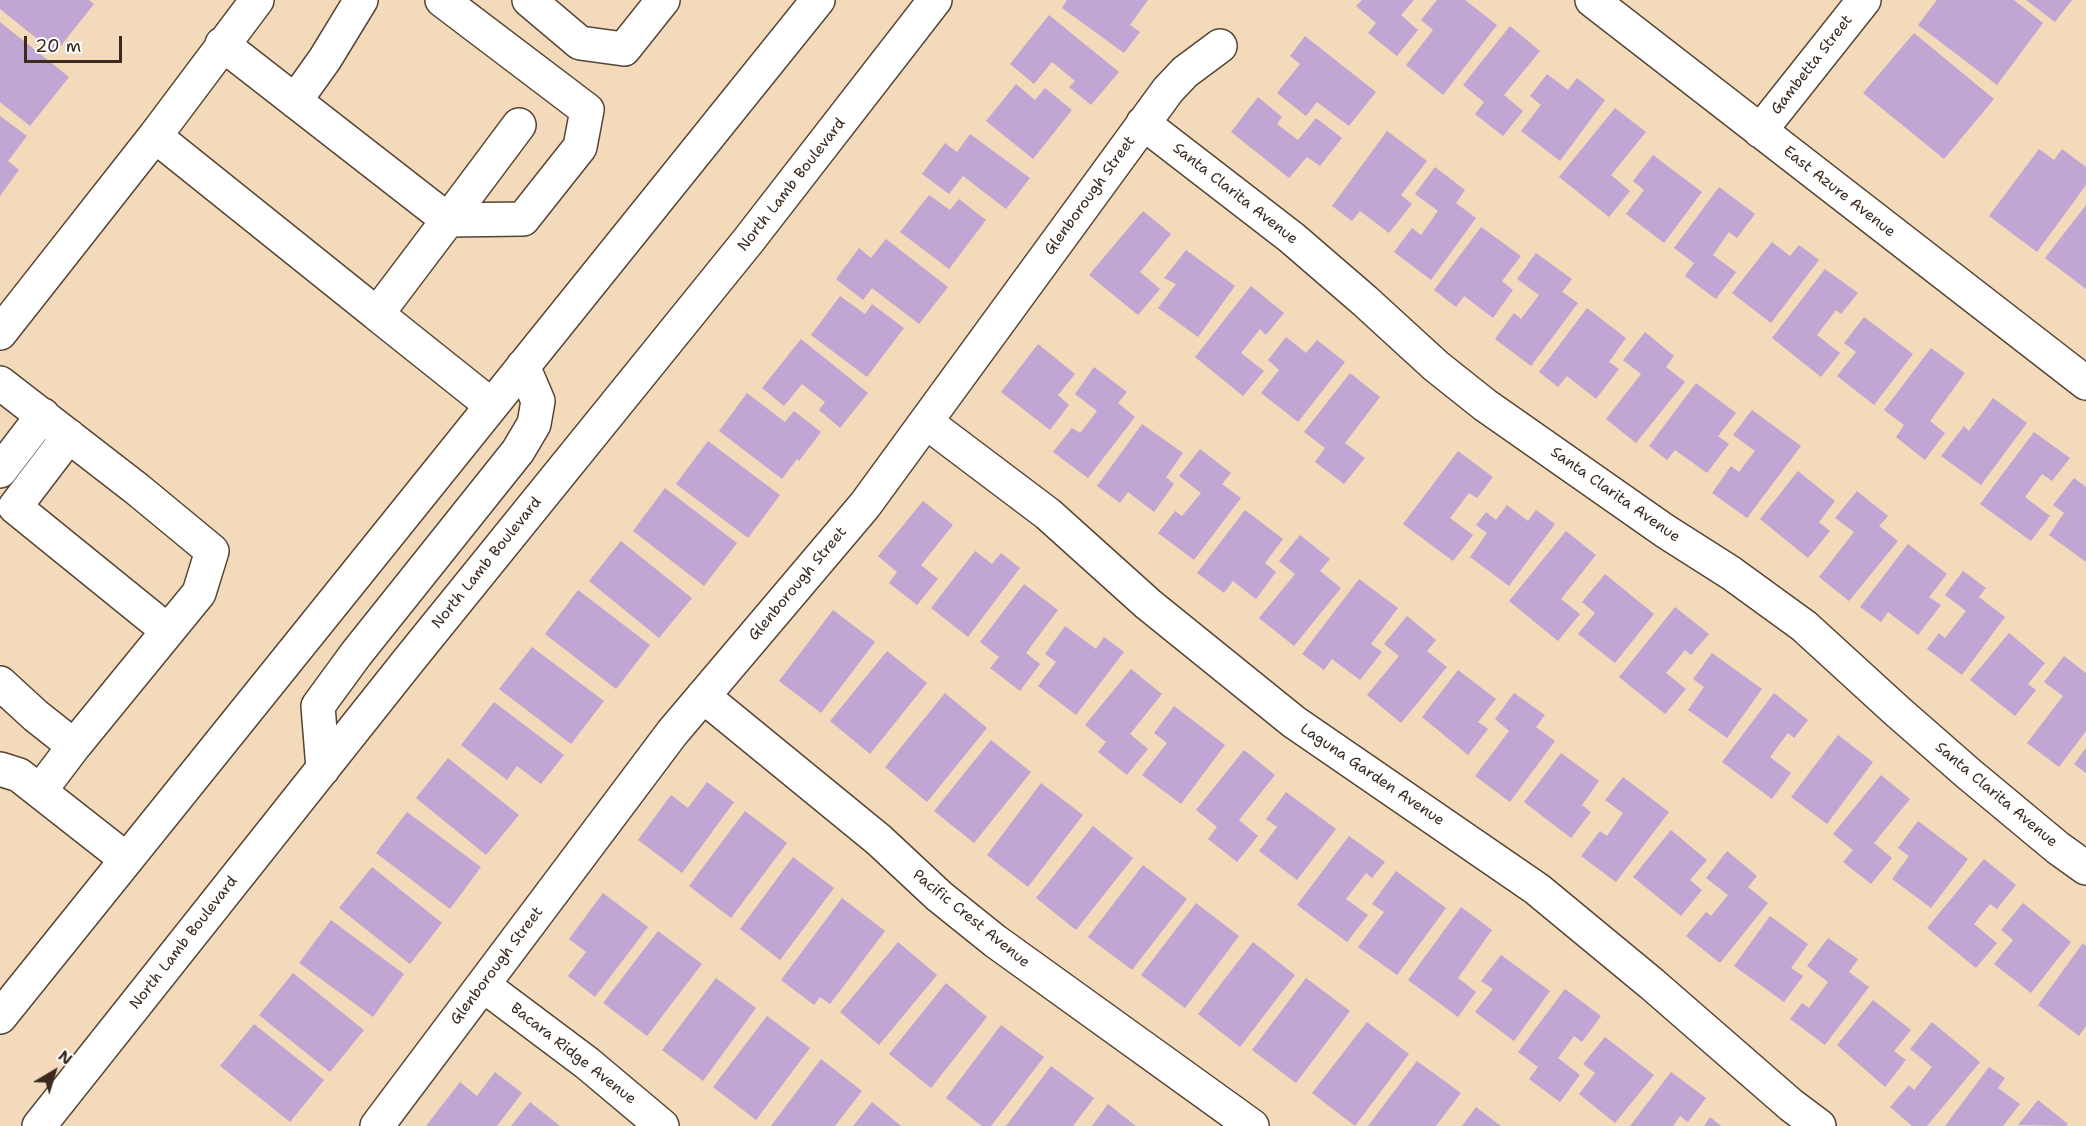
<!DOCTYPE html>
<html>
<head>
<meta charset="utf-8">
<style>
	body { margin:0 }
	#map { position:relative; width:2086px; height:1126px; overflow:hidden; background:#f2daba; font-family:"Shantell Sans",sans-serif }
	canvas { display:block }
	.north { position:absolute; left:24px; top:1042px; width:60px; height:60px; -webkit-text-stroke:4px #fff; paint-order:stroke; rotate:38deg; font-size:16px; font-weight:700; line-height:24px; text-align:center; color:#3b2a1e }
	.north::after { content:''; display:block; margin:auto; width:21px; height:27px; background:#3b2a1e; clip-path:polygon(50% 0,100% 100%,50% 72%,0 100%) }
	.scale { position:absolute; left:24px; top:36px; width:98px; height:27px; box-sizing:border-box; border:3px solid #3b2a1e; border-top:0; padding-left:8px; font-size:18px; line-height:21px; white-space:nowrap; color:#3b2a1e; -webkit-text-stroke:4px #fff; paint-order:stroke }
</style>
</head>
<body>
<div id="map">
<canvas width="2086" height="1126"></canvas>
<div class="north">N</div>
<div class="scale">20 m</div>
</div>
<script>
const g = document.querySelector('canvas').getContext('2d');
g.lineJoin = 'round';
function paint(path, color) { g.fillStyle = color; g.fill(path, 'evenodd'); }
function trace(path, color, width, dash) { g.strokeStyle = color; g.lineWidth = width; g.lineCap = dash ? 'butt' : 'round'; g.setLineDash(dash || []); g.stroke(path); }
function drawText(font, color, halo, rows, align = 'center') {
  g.font = font + ' "Shantell Sans",sans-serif'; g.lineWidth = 4.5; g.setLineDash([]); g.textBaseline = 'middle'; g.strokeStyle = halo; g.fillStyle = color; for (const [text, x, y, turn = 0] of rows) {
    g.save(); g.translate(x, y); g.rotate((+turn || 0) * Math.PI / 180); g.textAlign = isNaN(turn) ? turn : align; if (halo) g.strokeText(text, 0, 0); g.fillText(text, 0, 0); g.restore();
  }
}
const building = new Path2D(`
	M0,0h89l5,4 -39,49 -55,-44z
	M1067,0h81l-18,25 10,7 -16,21 -62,-45z
	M1362,0h52l-13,15 17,15 -21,26 -29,-23 8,-10 -20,-17z
	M1437,0h28l32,25 -54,70 -37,-30 27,-35 -12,-10z
	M1937,0h77l29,23 -46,62 -79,-60z
	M2026,0h46l-17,22z
	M1049,15l70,57 -28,33 -22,-18 6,-6 -23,-19 -18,22 -24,-20z
	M0,22l69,55 -39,49 -30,-24z
	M1510,26l30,25 -36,44 19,16 -20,25 -28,-22 9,-12 -21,-17z
	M1914,33l80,66 -50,60 -81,-66z
	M1305,36l71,56 -27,34 -32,-24 -11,14 -29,-23 23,-29 -10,-8z
	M1547,74l21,16 9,-12 28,22 -45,61 -39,-30 20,-26 -11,-9z
	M1016,84l19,16 10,-12 27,22 -39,49 -47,-38z
	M1258,97l24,20 -5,7 21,16 18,-22 26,20 -22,28 -13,-9 -18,21 -58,-46z
	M1615,108l31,24 -35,43 19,16 -21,26 -50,-40z
	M0,116l27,20 -19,25 11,9 -19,26z
	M1387,131l40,30 -26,34 11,9 -23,29 -29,-22 -8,10 -20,-15z
	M970,134l60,44 -24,31 -43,-33 -14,18 -27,-20 23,-31 12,9z
	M2039,149l15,11 8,-11 24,18v18l-49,67 -48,-36z
	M1653,155l49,37 -38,51 -38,-29 18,-24 -11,-9z
	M1435,167l30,23 -9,13 20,15 -45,62 -37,-28 18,-24 9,7 17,-24 -23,-17z
	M1719,187l36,27 -18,24 -8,-6 -16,23 23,17 -20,27 -31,-23 9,-13 -20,-15z
	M929,195l21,15 9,-11 27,21 -37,49 -49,-37z
	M2086,205v84l-41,-31z
	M1143,211l28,23 -31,38 20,17 -22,26 -49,-40z
	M1481,227l40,29 -19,25 11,9 -20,28 -29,-22 -8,11 -22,-17z
	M886,239l62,48 -29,37 -47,-36 -9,12 -27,-21 23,-31 12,10z
	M1772,242l18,14 9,-11 20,15 -48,63 -39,-30z
	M1186,250l49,36 -37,51 -40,-29 18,-24 -12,-6z
	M1536,253l36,26 -10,13 16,11 -47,63 -36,-27 19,-26 7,6 18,-24 -22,-16z
	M1825,269l33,24 -17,21 -5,-4 -19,25 23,18 -19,24 -49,-39z
	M1251,286l33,27 -18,22 -6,-6 -19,24 23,18 -21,25 -48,-39z
	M840,296l25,18 7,-10 32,24 -37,49 -56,-42z
	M1587,308l39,30 -17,24 10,7 -23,30 -29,-23 -9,11 -19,-15z
	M1864,317l49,37 -39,51 -37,-29 19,-24 -12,-9z
	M1645,332l29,24 -8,11 19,15 -49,61 -30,-24 35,-45 -18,-14z
	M1286,337l20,16 11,-13 28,22 -47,60 -37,-29 18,-23 -11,-10z
	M801,339l67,54 -28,35 -21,-18 6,-8 -23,-18 -18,22 -22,-18z
	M1038,344l37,30 -17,21 11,10 -19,25 -49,-38z
	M1931,348l34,25 -35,48 15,12 -20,27 -29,-23 8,-12 -20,-15z
	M1094,367l33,25 -9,11 17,14 -47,61 -35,-26 19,-24 8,5 17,-22 -22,-17z
	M1350,373l30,24 -35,46 20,15 -21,26 -29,-22 10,-14 -21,-16z
	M1696,383l40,30 -18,23 11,8 -22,29 -32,-23 -8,10 -18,-14z
	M747,393l38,29 9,-11 27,21 -22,29 -2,-2 -15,20 -63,-48z
	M1993,398l34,25 -46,62 -40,-29 23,-30 5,5z
	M1752,410l49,36 -54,72 -35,-25 19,-27 8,6 16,-21 -22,-16z
	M1142,424l41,29 -17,24 8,7 -20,28 -26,-20 -8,11 -23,-17z
	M2034,432l36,26 -18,23 -10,-7 -17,23 25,19 -19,25 -51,-37z
	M708,441l72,54 -32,43 -72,-54z
	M1200,449l31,24 -9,11 19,14 -47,62 -36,-27 17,-22 7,5 19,-23 -22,-17z
	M1458,451l35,26 -16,21 -8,-5 -19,25 23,17 -20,26 -50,-37z
	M1798,471l37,30 -16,21 11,9 -22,27 -48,-39z
	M2074,478l12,9v75l-37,-27 15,-22 -11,-8z
	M665,488l72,55 -33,43 -71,-55z
	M1857,491l31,25 -9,10 19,15 -49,60 -30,-24 35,-45 -19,-14z
	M923,501l30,24 -32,40 17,14 -21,26 -28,-22 8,-11 -19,-16z
	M1507,505l21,16 8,-11 19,14 -46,62 -39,-29 17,-24 -11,-8 10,-13 10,8z
	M1245,510l38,29 -18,24 11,9 -20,27 -23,-18 -9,12 -27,-20z
	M1566,531l30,24 -35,44 19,15 -22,27 -49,-40z
	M1300,535l30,24 -10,12 21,17 -47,58 -35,-28 36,-44 -16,-13z
	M621,541l71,57 -33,40 -70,-57z
	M1908,544l39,30 -18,23 12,8 -23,30 -30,-23 -7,10 -21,-15z
	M975,551l17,13 9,-11 19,15 -52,69 -37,-29z
	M1963,571l23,17 -7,9 26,20 -43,58 -35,-26 12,-16 6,5 21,-27 -21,-16z
	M1605,574l49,40 -39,49 -37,-29 17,-21 -13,-11z
	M1359,579l39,29 -27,36 11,8 -22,28 -28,-21 -8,11 -22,-16z
	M1024,584l34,26 -32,43 14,11 -20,27 -30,-23 9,-11 -19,-15z
	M578,590l72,55 -34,44 -71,-55z
	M1675,607l34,27 -18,21 -6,-5 -19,23 20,16 -21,25 -46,-37z
	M833,610l42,32 -54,71 -42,-32z
	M1407,616l29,24 -9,11 20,16 -46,56 -34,-28 32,-39 -15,-12z
	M1065,626l31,23 8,-12 20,15 -48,63 -38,-29 18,-24 -11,-8z
	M2009,633l36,30 -17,21 8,6 -21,26 -45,-36z
	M532,647l72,54 -33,43 -72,-55z
	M887,651l40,32 -57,71 -40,-33z
	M1712,653l50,36 -35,49 -39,-28 16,-23 -11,-8z
	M2064,656l22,17v58l-27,36 -32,-24 36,-47 -19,-14z
	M1131,669l31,25 -32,40 18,15 -21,26 -29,-23 8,-10 -21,-17z
	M1458,670l38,29 -18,23 10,7 -20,26 -46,-38z
	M945,693l42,35 -60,74 -42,-35z
	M1514,693l31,22 -9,12 19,14 -45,61 -35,-26 34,-45 -14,-12z
	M1774,693l34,27 -14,18 -6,-5 -18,24 21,16 -19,26 -50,-37z
	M494,702l70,53 -23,29 -24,-18 -10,14 -46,-35z
	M1174,706l51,39 -44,59 -39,-29 25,-32 -13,-10z
	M1838,735l35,27 -46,62 -36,-27z
	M991,740l40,32 -57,71 -40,-32z
	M2086,748v25l-12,-9z
	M1244,750l31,25 -36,45 19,16 -21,26 -29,-23 9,-12 -21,-17z
	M1561,753l38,28 -17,24 9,7 -20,26 -47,-36z
	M448,758l71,57 -33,40 -70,-57z
	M1881,775l29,24 -36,44 18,15 -21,26 -28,-22 10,-12 -20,-16z
	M1623,777l46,35 -53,70 -35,-26 19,-25 7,5 16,-23 -18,-13z
	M707,782l27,20 -52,71 -44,-33 33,-45 17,13z
	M1041,783l42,32 -55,72 -41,-32z
	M1286,792l50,37 -39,51 -38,-29 18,-24 -11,-8z
	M745,811l42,32 -56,75 -42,-32z
	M407,812l74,55 -31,42 -74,-56z
	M1918,821l50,38 -37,49 -39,-29 17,-23 -11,-8z
	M1093,826l40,32 -57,72 -40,-32z
	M1671,830l36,30 -17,20 12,10 -21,26 -48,-39z
	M1349,836l36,26 -13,16 -6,-5 -20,26 22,16 -21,27 -50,-37z
	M1727,851l30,25 -9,11 20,16 -48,60 -34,-27 20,-24 5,4 17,-21 -22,-17z
	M793,857l41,31 -54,72 -40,-31z
	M1984,859l32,26 -19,24 -7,-5 -16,20 23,19 -21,25 -49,-40z
	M1143,865l44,34 -55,71 -44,-33z
	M372,867l70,56 -32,41 -71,-56z
	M1396,871l50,37 -49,67 -39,-28 26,-35 -12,-8z
	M603,893l45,34 -53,70 -27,-21 18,-24 -17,-13z
	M842,898l43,33 -55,73 -10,-7 -6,8 -33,-25z
	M1196,903l43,33 -54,72 -44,-33z
	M2023,903l48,39 -40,51 -37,-29 19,-24 -12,-10z
	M1461,907l31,23 -34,48 18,14 -18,25 -50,-37z
	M1770,916l38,28 -17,24 12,8 -19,26 -50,-36z
	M331,920l73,54 -31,43 -74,-54z
	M658,931l44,33 -55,72 -44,-33z
	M1828,938l30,21 -9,13 20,15 -44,58 -35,-26 12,-16 7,5 19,-26 -21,-16z
	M898,942l39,33 -58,70 -39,-33z
	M1253,942l42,33 -55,72 -42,-33z
	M2083,943l3,3v80l-7,10 -41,-31z
	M1501,955l49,36 -36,50 -39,-29 18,-23 -12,-8z
	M293,973l71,57 -34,42 -71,-57z
	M716,978l40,30 -53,73 -41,-31z
	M1306,978l44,33 -54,72 -44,-33z
	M946,983l41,34 -56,71 -42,-34z
	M1565,989l36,27 -19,26 -8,-6 -16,22 22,17 -20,27 -31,-23 9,-12 -20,-15z
	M1873,1000l38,30 -17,21 12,9 -21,27 -48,-42z
	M767,1016l43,32 -54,72 -43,-33z
	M1367,1022l42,32 -54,72 -43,-33z
	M1932,1022l48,40 -53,64h-15l-22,-19 19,-22 5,5 18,-23 -22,-18z
	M254,1024l70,56 -34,42 -70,-56z
	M1001,1025l43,32 -53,69h-9l-36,-28z
	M1605,1037l49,38 -39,48 -36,-29 16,-21 -12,-9z
	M821,1059l41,32 -27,35h-64z
	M1417,1061l44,32 -25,33h-68z
	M1051,1066l43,32 -21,28h-67z
	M1989,1067l16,11 -7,10 22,16 -17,22h-58z
	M495,1072l27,21 -25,33h-71l34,-44 17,14z
	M1671,1072l35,26 -18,24 -8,-6 -7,10h-43z
	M2038,1100l30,24 -2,2 -48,-1z
	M530,1102l30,24h-49z
	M872,1102l29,24h-48z
	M1108,1104l28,22h-44z
	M1476,1107l25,19h-39z
	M1710,1117l11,9h-17z`);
const minor = new Path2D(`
	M442,0l145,110 -7,37 -57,72 -75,1
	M529,0l51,43 44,6 39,-49
	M1592,0l494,383
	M295,101l30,-42 36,-59
	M1143,123l149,115 73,63 71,65 49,39 180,126 66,42 73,53 93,85 72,63 89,74 28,20
	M1760,131l104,-131
	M155,136l222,178 71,-94 -226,-176
	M448,220l71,-95
	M377,314l114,91
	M0,333l155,-197 102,-136
	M0,383l137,106 75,62 -13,42 -125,153 -34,45
	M926,422l122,92 100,90 146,118 243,167 115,95 139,121 28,21
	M69,436l-54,71 153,124
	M0,471l43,-56
	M0,683l36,33 38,30
	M703,696l176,144 60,56 56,45 257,185
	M0,769l19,6 107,84
	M483,985l104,78 75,63
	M377,1126l295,-393 193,-228 303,-415 17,-18 35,-26`);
const major = new Path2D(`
	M323,769l-5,-63 38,-52 162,-203 16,-27 4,-23 -15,-35
	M0,1017l818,-1017
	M39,1126l370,-466 339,-419 187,-241`);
const streetNames = [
	["Gambetta Street",1812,65,-52],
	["North Lamb Boulevard",792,185,-52],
	["East Azure Avenue",1839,192,38],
	["Santa Clarita Avenue",1235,194,38],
	["Glenborough Street",1090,196,-54],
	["Santa Clarita Avenue",1615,495,35],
	["North Lamb Boulevard",487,563,-51],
	["Glenborough Street",798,584,-50],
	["Laguna Garden Avenue",1372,775,34],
	["Santa Clarita Avenue",1996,795,40],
	["Pacific Crest Avenue",971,919,39],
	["North Lamb Boulevard",184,943,-52],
	["Glenborough Street",497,966,-53],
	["Bacara Ridge Avenue",573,1054,38]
];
paint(building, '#c1a5d2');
trace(minor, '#564435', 36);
trace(major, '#564435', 36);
trace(minor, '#fff', 33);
trace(major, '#fff', 33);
drawText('15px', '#3b2a1e', '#fff', streetNames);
</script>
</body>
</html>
